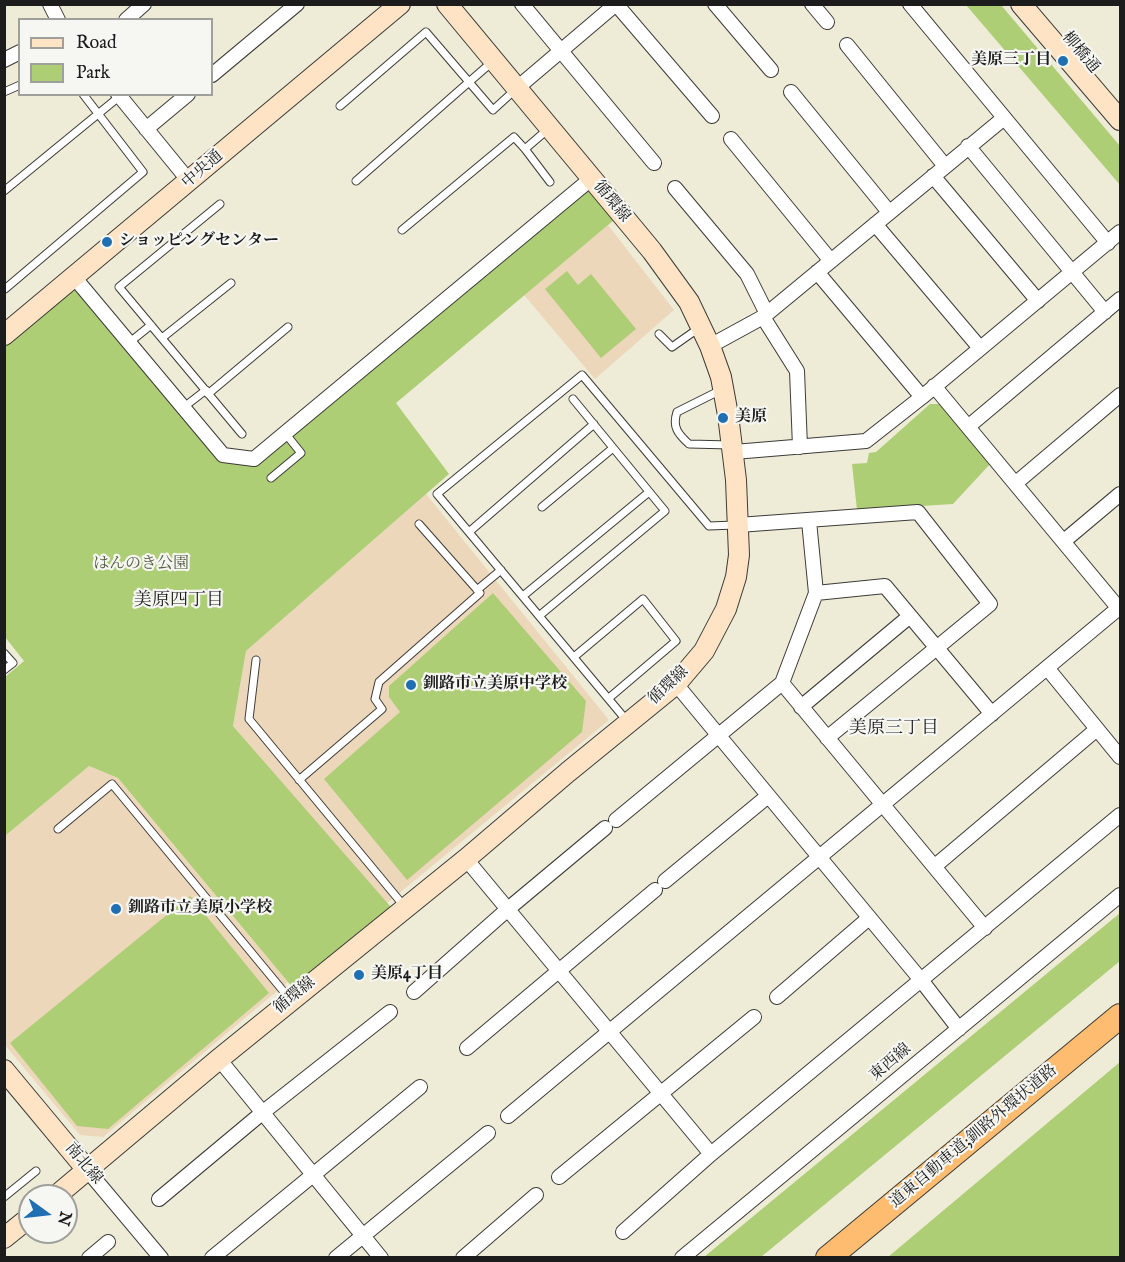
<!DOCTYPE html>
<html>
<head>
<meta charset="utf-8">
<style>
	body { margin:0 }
	#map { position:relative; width:1125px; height:1262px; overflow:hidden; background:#eeebd7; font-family:"IM FELL English",serif }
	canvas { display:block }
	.frame { position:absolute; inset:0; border:6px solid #1c1c1c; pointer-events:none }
	.legend { position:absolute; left:18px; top:18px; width:195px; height:78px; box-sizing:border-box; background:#f6f6f2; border:2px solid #9f9f9c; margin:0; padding:8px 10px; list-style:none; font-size:18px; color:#1c1c1c }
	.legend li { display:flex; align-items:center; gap:12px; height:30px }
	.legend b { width:30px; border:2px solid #9f9f9c }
	.north { position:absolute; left:18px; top:1184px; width:60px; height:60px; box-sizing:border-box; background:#f6f6f2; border:2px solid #9f9f9c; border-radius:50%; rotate:105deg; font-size:16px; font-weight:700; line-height:24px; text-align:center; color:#1c1c1c }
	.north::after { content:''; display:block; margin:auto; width:21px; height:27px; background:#1f6fb2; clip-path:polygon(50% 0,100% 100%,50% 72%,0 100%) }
</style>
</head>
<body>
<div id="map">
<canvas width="1125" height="1262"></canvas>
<div class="frame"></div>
<ul class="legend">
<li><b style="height:8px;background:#fee4c5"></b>Road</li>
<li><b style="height:16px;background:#aece76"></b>Park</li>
</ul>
<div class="north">N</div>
</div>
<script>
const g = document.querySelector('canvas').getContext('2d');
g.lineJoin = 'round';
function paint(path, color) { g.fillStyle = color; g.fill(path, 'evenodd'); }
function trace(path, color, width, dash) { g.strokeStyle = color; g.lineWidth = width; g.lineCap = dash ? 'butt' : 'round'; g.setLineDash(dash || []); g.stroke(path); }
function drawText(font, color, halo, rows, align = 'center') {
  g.font = font + ' "IM FELL English","Noto Serif JP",serif'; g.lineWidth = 4.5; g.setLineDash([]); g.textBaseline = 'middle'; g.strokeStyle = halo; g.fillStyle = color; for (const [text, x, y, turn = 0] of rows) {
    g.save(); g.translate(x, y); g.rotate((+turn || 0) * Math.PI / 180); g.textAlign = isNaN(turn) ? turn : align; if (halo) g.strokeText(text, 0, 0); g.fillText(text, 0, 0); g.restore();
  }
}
const built = new Path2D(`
	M608,225l66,85 -79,69 -71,-84z
	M426,494l183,226 -223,184 -153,-178 13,-75z
	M89,766l29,12 170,204 -185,155 -23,-2 -75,-90 -1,-208z`);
const green = new Path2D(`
	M966,5h35l119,141v39z
	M592,178l28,37 -224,188 53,71 -203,177 -13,75 164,188 -99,80 -180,-216 -29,-12 -84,70v-159l19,-16 -19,-24v-302l69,-58 149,177 31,5z
	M567,271l11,14 13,-11 45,55 -35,29 -56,-69z
	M930,404h9l52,59 -38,41 -96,6 -5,-46 15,-1 2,-10 7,-1z
	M493,593l93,108 -4,31 -175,148 -83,-101 76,-67 -11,-15v-11z
	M190,896l79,97 -161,136 -31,-3 -67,-83z
	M1120,913v48l-359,296h-57z
	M1120,1062v195h-232z`);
const lane = new Path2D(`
	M4,92l16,-7
	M340,106l86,-74 43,50 23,-20
	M525,149l25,33
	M356,181l113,-99 24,28 23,-21
	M4,191l116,-95
	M220,204l-101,83 123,147
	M402,230l112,-93 11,12 22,-19
	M5,289l138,-117 -60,-78
	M659,334l13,13 27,-19
	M162,338l69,-55
	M130,342l21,-17
	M721,390l-44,22c-5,15 1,22 12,32l42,1
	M208,394l80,-67
	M184,407l22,-17
	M271,478l30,-25 -16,-20
	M542,507l71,-59
	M469,532l125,-108
	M477,590l24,-20
	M523,596l126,-104
	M539,616l126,-105 -92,-112
	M4,653l9,10 -9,7
	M574,657l69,-58 33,42 -67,57
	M256,660l-7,59 155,187
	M627,721l-190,-227 145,-119 127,151 26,-1
	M299,780l83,-71 -7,-10 4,-17 101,-89 -61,-69
	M58,829l54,-45 177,214
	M4,1197l32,-26`);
const street = new Path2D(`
	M50,4l8,16
	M522,4l132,159
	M616,4l96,112
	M715,4l56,66
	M812,4l15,18
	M910,4l198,239
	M126,20l18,-16
	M847,45l98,121
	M4,60l16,-8
	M212,75l85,-71
	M516,89l100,-85
	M791,92l98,120
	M118,94l71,87
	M146,129l42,-35
	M731,139l100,122
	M968,146l137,166
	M933,176l105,125
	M675,188l72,86 20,40
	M875,224l105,124
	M817,272l105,125
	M74,277l149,178 31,4 338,-281
	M763,317l34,54 3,76
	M710,346l53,-29 241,-199
	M934,386l186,224
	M969,426l151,-127
	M734,452l132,-11 56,-44 198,-165
	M1016,483l104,-88
	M738,525l180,-13 72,92 -163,134
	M1064,541l56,-47
	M816,593l69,-7 107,128
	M1048,669l72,88
	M782,683l203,245
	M676,684l245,296 38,49
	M801,707l109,-91
	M616,820l166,-137 34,-90 -7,-72
	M466,859l245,295
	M935,866l162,-137
	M665,881l103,-85
	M414,992l94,-83 97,-81
	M777,997l92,-79
	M467,1048l188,-158
	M219,1059l162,199
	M508,1116l612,-509
	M88,1171l73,87
	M559,1177l195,-160
	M159,1199l103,-86 128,-101
	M623,1232l88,-78 409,-339
	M89,1258l19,-16
	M212,1258l208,-171
	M336,1258l152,-125
	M463,1258l73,-63
	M682,1258l438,-363`);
const secondary = new Path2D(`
	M1021,4l99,116
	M4,335l396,-331
	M4,1070l84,101
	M56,1196l163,-137 247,-200 102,-87 108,-88 28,-33 22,-42 10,-32 3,-22 -3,-75 -8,-65 -7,-38 -11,-31 -21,-44 -37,-51 -205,-247
	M4,1238l26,-21`);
const highway = new Path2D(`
	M828,1258l292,-242`);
const markers = [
	[1063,61,6,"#1f6fb2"],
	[107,242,6,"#1f6fb2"],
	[723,418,6,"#1f6fb2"],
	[411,685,6,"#1f6fb2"],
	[116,909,6,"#1f6fb2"],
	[359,975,6,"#1f6fb2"]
];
const streetNames = [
	["柳橋通",1080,53,50],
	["中央通",203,170,-41],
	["循環線",611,202,51],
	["循環線",669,686,-43],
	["循環線",295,996,-39],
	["東西線",891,1063,-40],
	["道東自動車道;釧路外環状道路",974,1137,-40],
	["南北線",83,1164,50]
];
const poiNames = [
	["美原三丁目",1051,61,"right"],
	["ショッピングセンター",119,242],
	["美原",735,418],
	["釧路市立美原中学校",423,685],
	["釧路市立美原小学校",128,909],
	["美原4丁目",371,975]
];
const parkNames = [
	["はんのき公園",141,565]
];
const neighbourhoodNames = [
	["美原四丁目",179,601],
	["美原三丁目",894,729]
];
paint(built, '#edd7bb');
paint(green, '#aece76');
trace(lane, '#3c3b38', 9);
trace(street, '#3c3b38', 16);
trace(secondary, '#3c3b38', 22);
trace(highway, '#3c3b38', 26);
trace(lane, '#fff', 7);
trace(street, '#fff', 14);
trace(secondary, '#fee4c5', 20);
trace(highway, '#fdbc6f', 24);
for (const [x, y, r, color] of markers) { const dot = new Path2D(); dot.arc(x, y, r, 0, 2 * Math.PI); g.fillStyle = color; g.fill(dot); trace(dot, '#f6f6f2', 2); }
drawText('16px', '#1c1c1c', '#f6f6f2', streetNames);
drawText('bold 16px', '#1c1c1c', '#f6f6f2', poiNames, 'left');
drawText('16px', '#4f5a3c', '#f6f6f2', parkNames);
drawText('18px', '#1c1c1c', '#f6f6f2', neighbourhoodNames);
</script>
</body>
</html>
